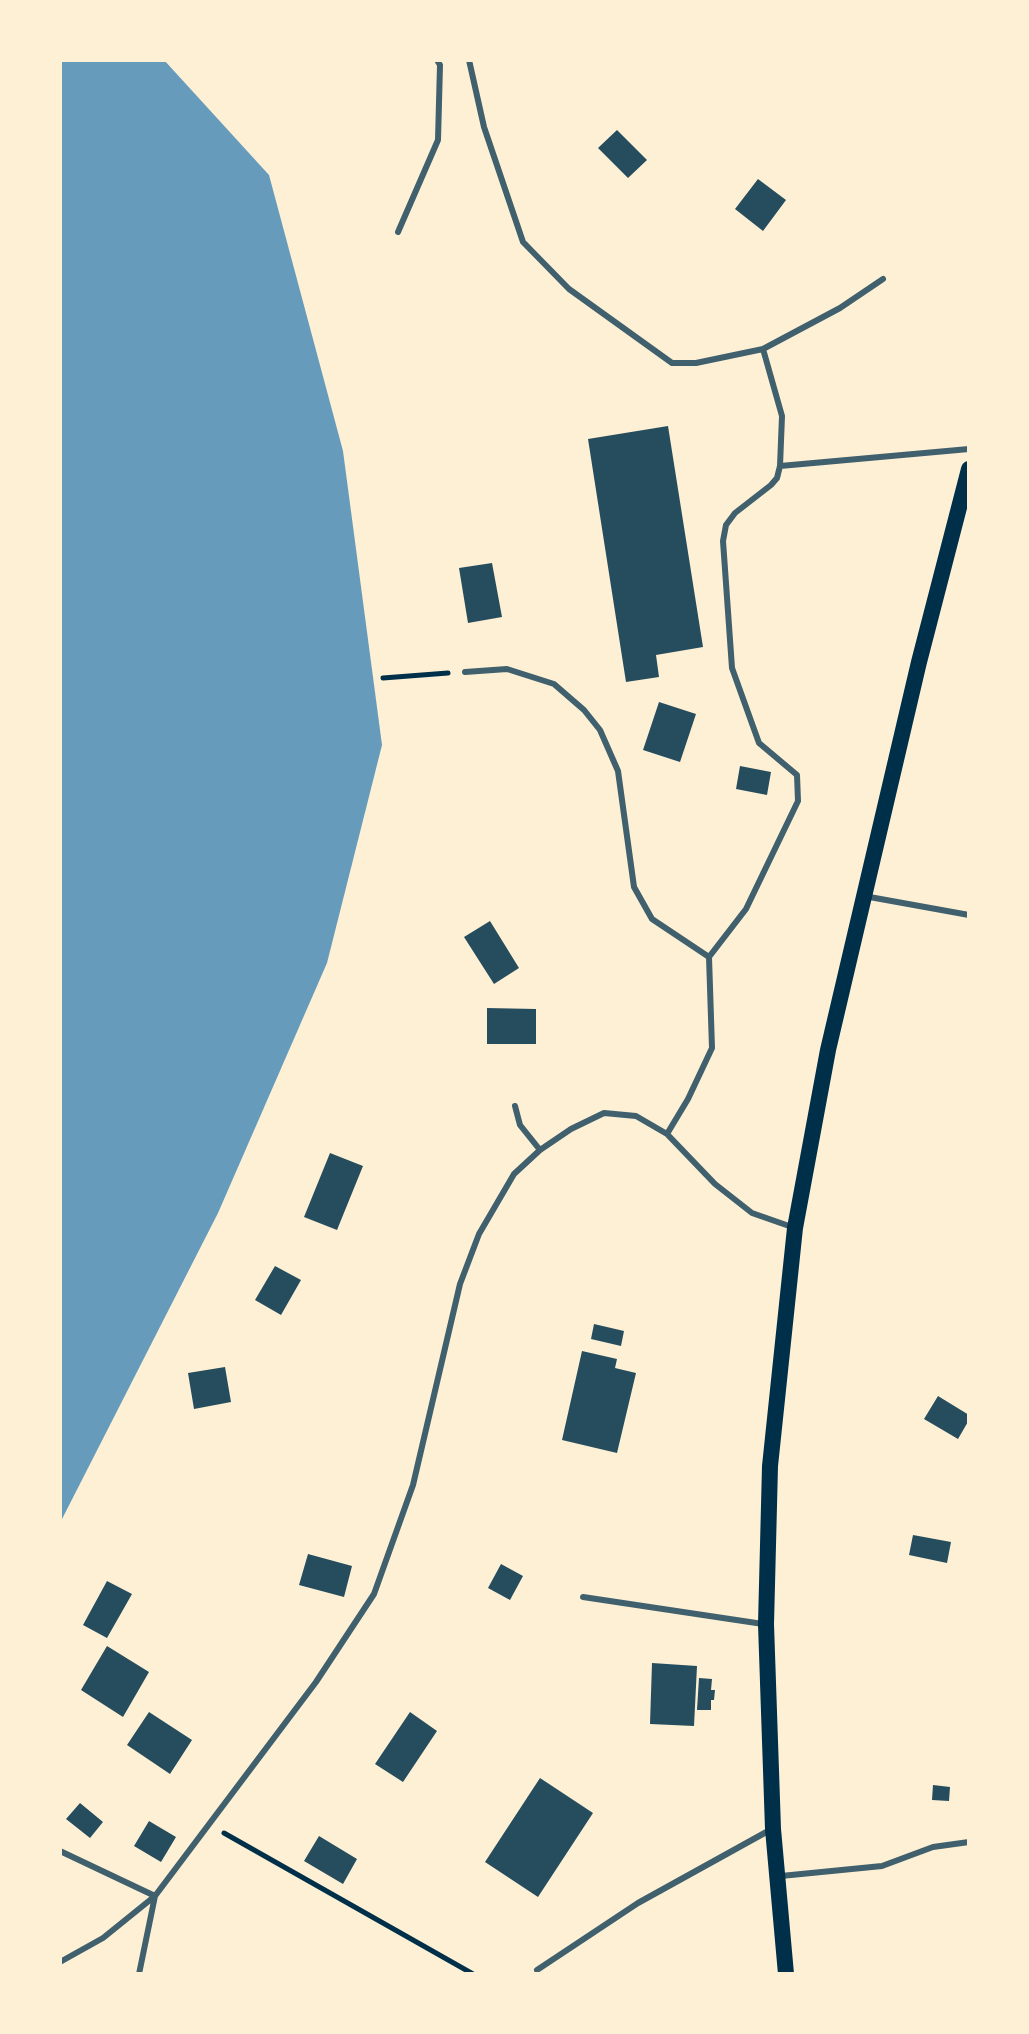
<!DOCTYPE html>
<html>
<head>
<meta charset="utf-8">
<style>
	body { margin:0 }
	#map { position:relative; width:1029px; height:2034px; overflow:hidden; background:#fdf0d5; font-family:"Roboto Condensed",sans-serif }
	canvas { display:block }
	.frame { position:absolute; inset:0; border:62px solid #fdf0d5; pointer-events:none }
</style>
</head>
<body>
<div id="map">
<canvas width="1029" height="2034"></canvas>
<div class="frame"></div>
</div>
<script>
const g = document.querySelector('canvas').getContext('2d');
g.lineJoin = 'round';
function paint(path, color) { g.fillStyle = color; g.fill(path, 'evenodd'); }
function trace(path, color, width, dash) { g.strokeStyle = color; g.lineWidth = width; g.lineCap = dash ? 'butt' : 'round'; g.setLineDash(dash || []); g.stroke(path); }
const water = new Path2D(`
	M60,60h104l105,115 74,276 39,294 -55,218 -109,250 -158,310z`);
const building = new Path2D(`
	M617,130l30,30 -19,18 -30,-30z
	M758,179l28,21 -23,31 -28,-22z
	M668,426l35,221 -47,8 3,22 -33,5 -38,-243z
	M492,563l10,54 -34,6 -9,-55z
	M659,702l37,12 -16,48 -37,-12z
	M740,766l31,6 -4,23 -31,-6z
	M490,921l29,47 -25,16 -30,-47z
	M487,1008l49,1v35h-49z
	M330,1153l33,13 -26,64 -33,-13z
	M275,1266l26,14 -20,35 -26,-15z
	M594,1324l30,7 -3,15 -30,-7z
	M582,1351l35,8 -2,9 21,5 -19,80 -55,-13z
	M225,1367l6,35 -37,7 -6,-36z
	M938,1396l31,19v5l-11,19 -34,-20z
	M913,1535l38,7 -4,21 -38,-8z
	M308,1554l44,12 -8,31 -45,-12z
	M501,1564l22,12 -13,24 -22,-12z
	M107,1581l25,13 -25,44 -24,-13z
	M107,1646l42,26 -26,45 -42,-27z
	M652,1663l45,3 -3,60 -44,-2z
	M699,1678l13,1 -1,11h4l-1,10h-3v10h-14z
	M149,1712l43,28 -22,34 -43,-29z
	M410,1712l27,19 -34,51 -28,-18z
	M540,1778l53,35 -55,84 -53,-35z
	M933,1785l17,2 -1,14 -17,-1z
	M80,1803l23,19 -13,16 -24,-19z
	M149,1821l27,16 -15,25 -27,-16z
	M319,1836l38,23 -14,25 -39,-23z`);
const path = new Path2D(`
	M383,678l65,-5
	M224,1833l249,141`);
const service = new Path2D(`
	M469,60l15,67 39,115 46,47 103,74h24l67,-14 19,67 -2,50 189,-17
	M398,232l40,-92 2,-75 -3,-5
	M763,349l77,-41 43,-29
	M465,672l42,-3 47,15 30,26 16,20 18,41 16,116 18,32 57,38
	M864,896l105,19
	M515,1106l5,19 20,25
	M667,1134l48,50 37,29 40,14
	M583,1597l180,27
	M60,1851l95,45 -16,78
	M781,1876l101,-10 51,-19 36,-5
	M60,1962l43,-24 52,-42 161,-214 58,-88 39,-109 47,-201 19,-50 35,-60 26,-24 31,-21 33,-16 32,3 31,18 21,-35 24,-51 -3,-91 37,-48 52,-108 -1,-26 -38,-32 -27,-75 -9,-127 3,-16 9,-12 36,-28 6,-7 3,-12
	M537,1970l101,-67 132,-73`);
const secondary = new Path2D(`
	M786,1974l-13,-145 -7,-205 4,-158 25,-238 33,-178 91,-388 50,-193`);
paint(water, '#669bbc');
paint(building, '#264d5e');
trace(path, '#003049', 5);
trace(service, '#3f606c', 6);
trace(secondary, '#003049', 16);
</script>
</body>
</html>
